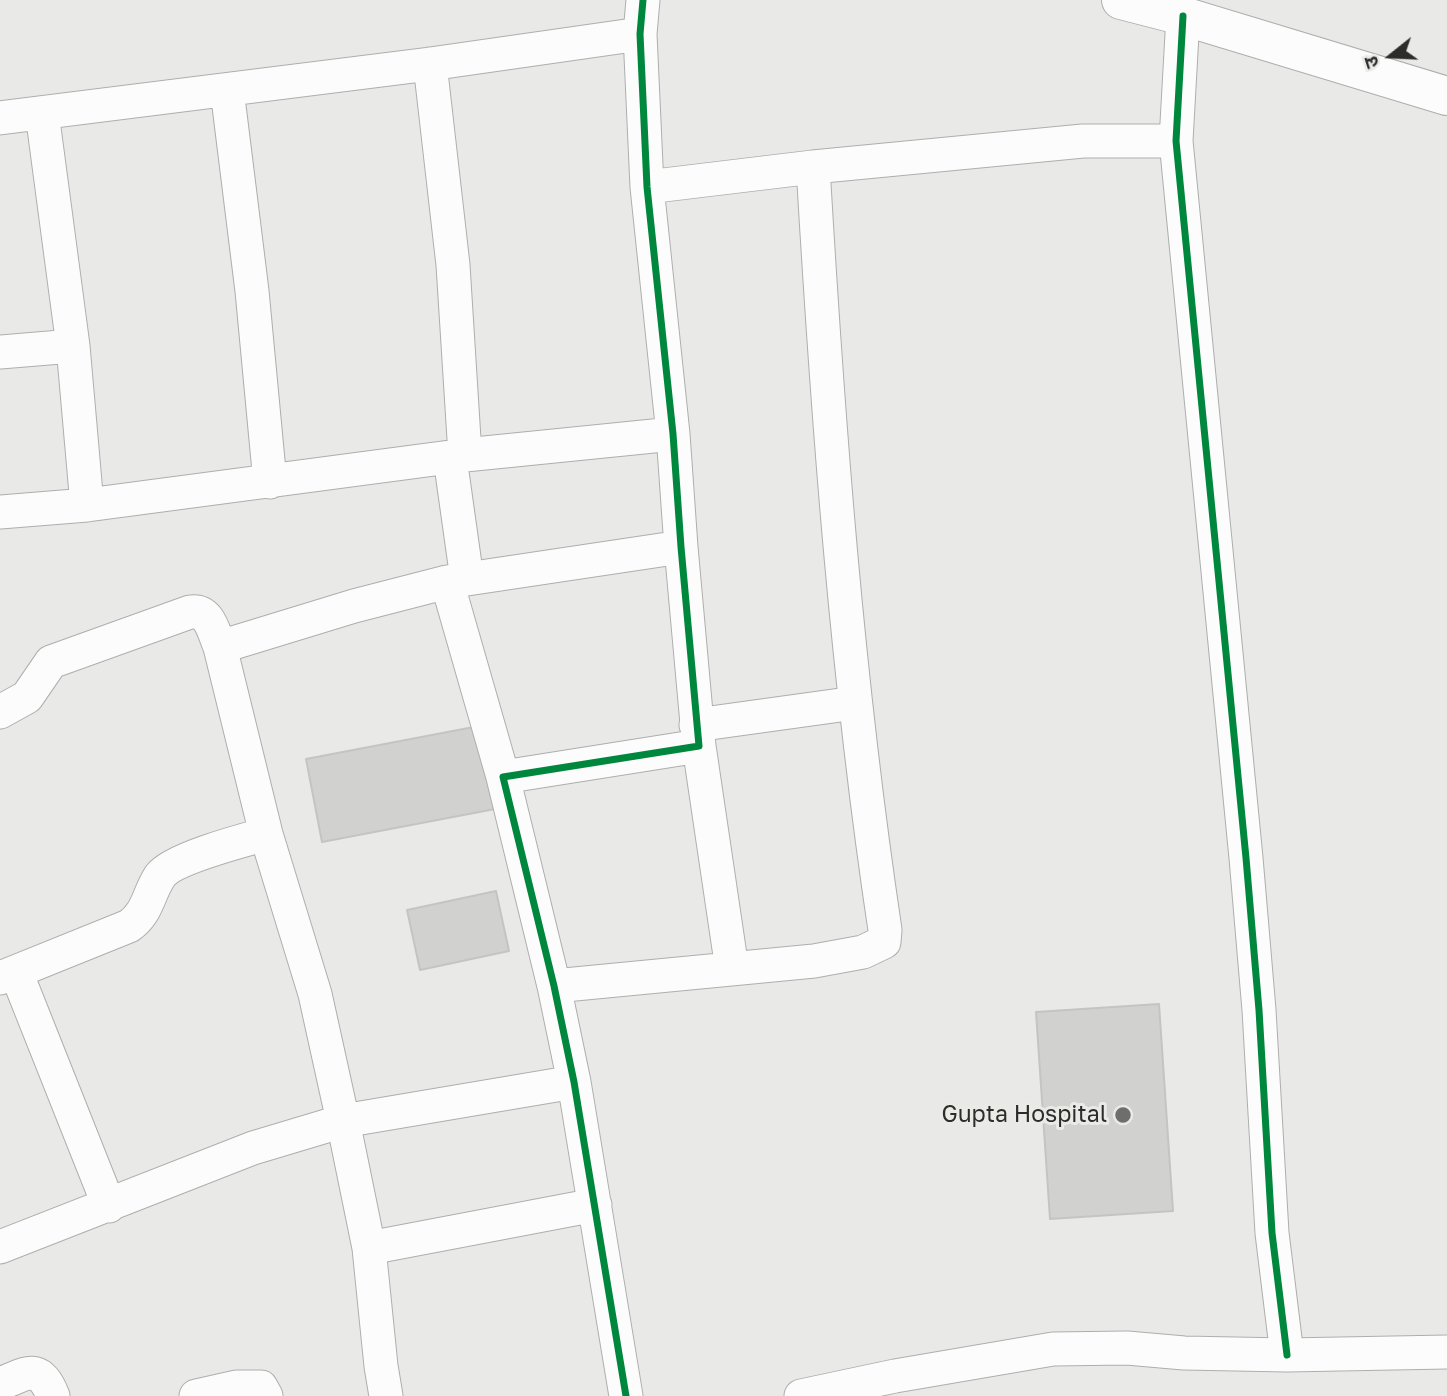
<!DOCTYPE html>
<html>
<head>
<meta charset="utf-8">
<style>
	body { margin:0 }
	#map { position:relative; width:1447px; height:1396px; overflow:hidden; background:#e9eae8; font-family:"Golos Text","Noto Sans Devanagari",sans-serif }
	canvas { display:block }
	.north { position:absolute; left:1356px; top:21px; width:70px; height:70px; -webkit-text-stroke:5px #eaebe7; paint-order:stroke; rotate:252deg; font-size:19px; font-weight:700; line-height:28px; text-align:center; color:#2c2c2b }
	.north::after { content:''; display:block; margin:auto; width:24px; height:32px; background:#2c2c2b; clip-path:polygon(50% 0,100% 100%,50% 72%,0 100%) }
</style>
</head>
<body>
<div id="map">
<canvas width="1447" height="1396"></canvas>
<div class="north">उ</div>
</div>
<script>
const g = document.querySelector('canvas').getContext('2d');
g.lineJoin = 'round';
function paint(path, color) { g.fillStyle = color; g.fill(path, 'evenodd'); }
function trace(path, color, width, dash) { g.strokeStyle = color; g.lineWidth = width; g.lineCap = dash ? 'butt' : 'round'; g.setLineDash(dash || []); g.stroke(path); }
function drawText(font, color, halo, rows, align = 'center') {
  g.font = font + ' "Golos Text",sans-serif'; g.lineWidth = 6; g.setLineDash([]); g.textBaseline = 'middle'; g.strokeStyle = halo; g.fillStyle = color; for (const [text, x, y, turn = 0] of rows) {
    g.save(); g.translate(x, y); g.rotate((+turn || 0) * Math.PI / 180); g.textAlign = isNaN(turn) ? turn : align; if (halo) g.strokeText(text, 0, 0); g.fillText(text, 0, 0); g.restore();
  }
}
const building = new Path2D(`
	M479,726l16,83 -173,33 -16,-83z
	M496,891l13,60 -89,19 -13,-60z
	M1159,1004l14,207 -123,8 -14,-207z`);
const street = new Path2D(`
	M1183,16l-7,125 70,717 13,152 13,223 15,122
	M430,64l23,201 12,190
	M227,90l25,201 18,191
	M42,113l31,233 14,159
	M0,118l430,-54 210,-30
	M647,187l166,-20 270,-26h93
	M0,352l73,-6
	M450,458l17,121
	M0,512l87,-7 378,-50 208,-21
	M447,582l56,195
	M0,712l27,-15 24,-35 139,-50c20,-3 23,19 30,35
	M696,725l159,-22
	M699,746l33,223
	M16,972l93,234
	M0,978l129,-52c19,-13 19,-32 31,-50 12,-17 84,-36 106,-42
	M554,986l260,-25 49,-9 21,-10 1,-12c-38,-253 -57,-507 -72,-763
	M0,1247l253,-99 90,-27 231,-39
	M369,1248l226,-43
	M0,1384c28,-11 39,-22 53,12
	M196,1396l40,-9h25l5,9
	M386,1396l-5,-30 -12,-118 -26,-127 -28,-127 -49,-160 -46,-187 134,-41 93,-24 234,-35
	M626,1396l-52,-314 -20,-96 -51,-209 196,-31 -18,-199 -8,-113 -26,-247 -7,-153 3,-34
	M801,1396l94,-20 158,-27 74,-1 57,5 103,2 160,-3`);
const secondary = new Path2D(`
	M1121,0l62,16 264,80`);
const cycleway = new Path2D(`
	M1183,16l-7,125 70,717 13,152 13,223 15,122
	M626,1396l-52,-314 -20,-96 -51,-209 196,-31 -18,-199 -8,-113 -26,-247 -7,-153 3,-34`);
const markers = [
	[1123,1115,9,"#6e6e6d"]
];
const poiNames = [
	["Gupta Hospital",1107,1115]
];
paint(building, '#d1d1d0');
trace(building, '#c4c5c3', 2);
trace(street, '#aeaead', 35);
trace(secondary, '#aeaead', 40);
trace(street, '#fcfcfc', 33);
trace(secondary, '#fcfcfc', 38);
trace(cycleway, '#00873e', 7);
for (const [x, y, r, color] of markers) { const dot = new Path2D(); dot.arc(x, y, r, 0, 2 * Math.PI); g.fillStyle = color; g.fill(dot); trace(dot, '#eaebe7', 2.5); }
drawText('23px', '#2c2c2b', '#eaebe7', poiNames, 'right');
</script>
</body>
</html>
